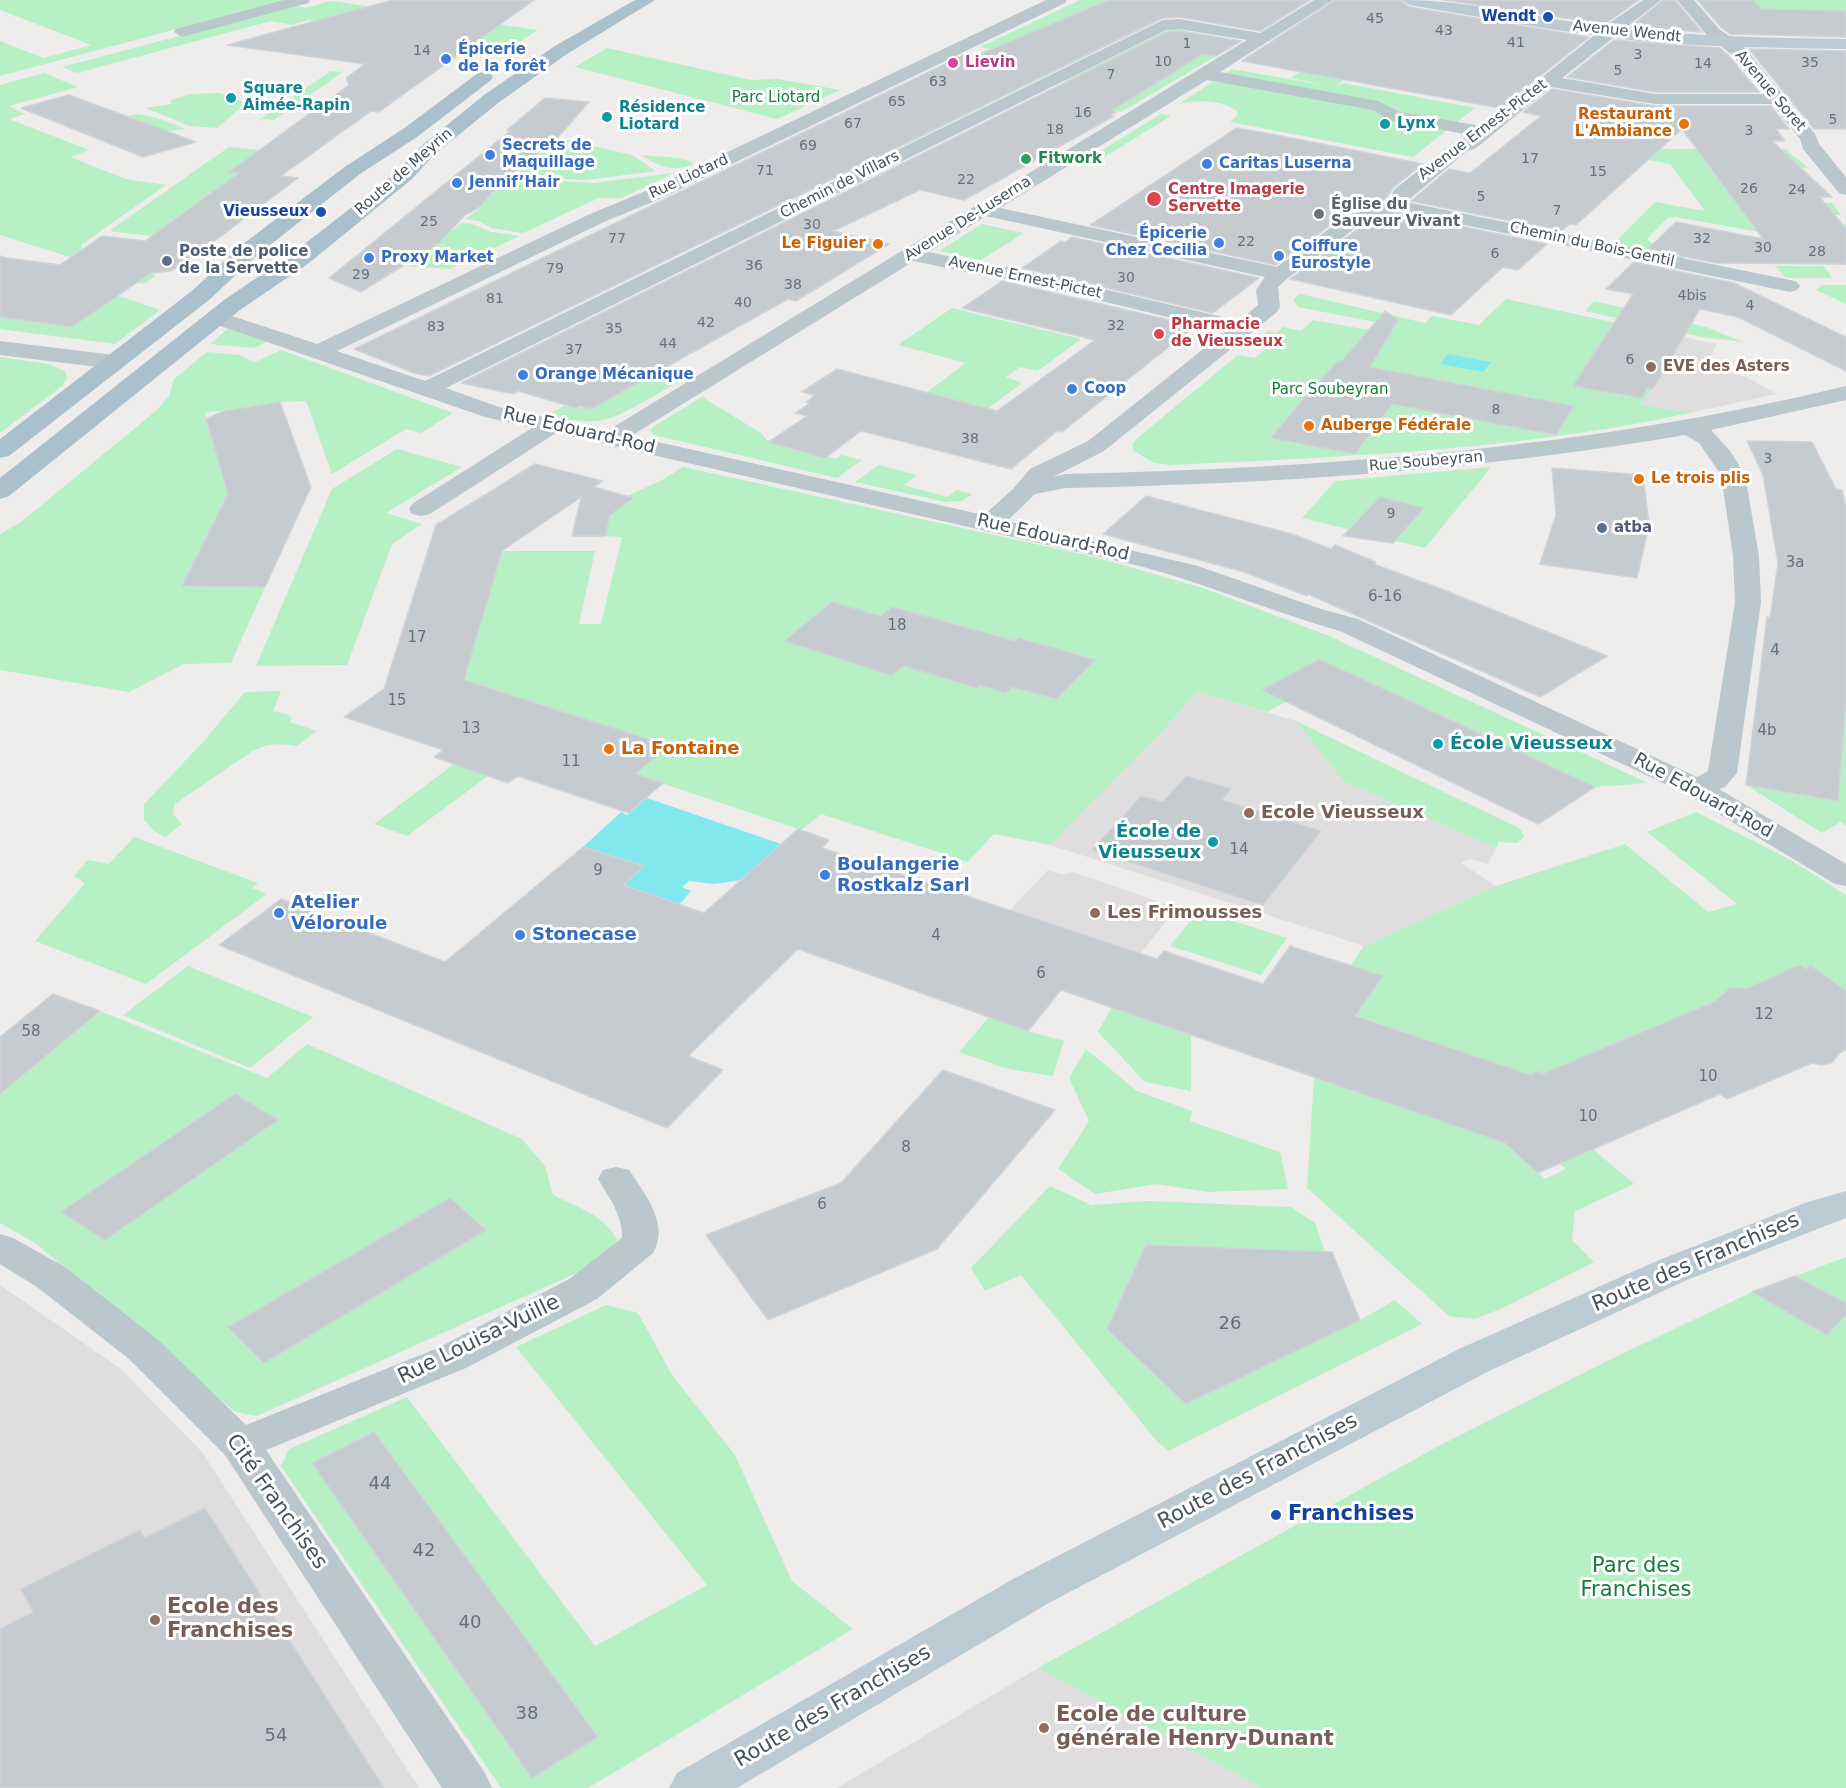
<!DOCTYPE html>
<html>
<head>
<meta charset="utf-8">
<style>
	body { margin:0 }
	canvas { display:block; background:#efecec }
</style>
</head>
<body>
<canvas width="1846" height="1788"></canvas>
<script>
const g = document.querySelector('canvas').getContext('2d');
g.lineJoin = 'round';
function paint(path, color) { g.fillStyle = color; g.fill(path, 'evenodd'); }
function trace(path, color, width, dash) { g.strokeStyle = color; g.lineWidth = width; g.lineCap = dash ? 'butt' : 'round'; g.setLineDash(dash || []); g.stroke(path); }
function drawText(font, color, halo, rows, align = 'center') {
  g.font = font + ' "DejaVu Sans",sans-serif'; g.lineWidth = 6; g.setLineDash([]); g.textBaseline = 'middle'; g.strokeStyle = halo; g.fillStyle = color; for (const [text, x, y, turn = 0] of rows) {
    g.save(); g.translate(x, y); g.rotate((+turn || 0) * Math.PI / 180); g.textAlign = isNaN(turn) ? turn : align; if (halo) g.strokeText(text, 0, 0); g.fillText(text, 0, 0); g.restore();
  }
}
const education = new Path2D(`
	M1621,324l96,20 -11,21 40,12 31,17 -87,19 -50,-9 12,-14 -72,-14z
	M1197,692l99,29 47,60 153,67 -8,16 -17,-5 -10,4 35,23 -132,60 -314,-101 110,-111z
	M1048,870l14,5 11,-3 104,36 -38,47 -129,-45z
	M0,1285l121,84 81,83 217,336h-419z
	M1038,1668l224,120h-425z`);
const green = new Path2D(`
	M0,0h286l-286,76v-35l44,17 47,-13 -91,-35z
	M1080,0h37l60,12 -333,163 -8,-1 218,-112 -74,-15z
	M1701,0h145v11l-6,15z
	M331,1l207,29 -22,14 -44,1 -164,-25 -16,5 -21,-4 -194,52 -15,-6 234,-62 9,3z
	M1171,28l71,13 -121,71 -81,-16 27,-14 -3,-1 3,-2z
	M607,48l144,32 27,-1 62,11 -63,29 -202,-52z
	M1232,69l102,18 -43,-9 9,-6 44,8 -8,6 8,-3 131,25 -62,49 -183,-35 7,-6v-5c-17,-12 -39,-11 -58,-7z
	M331,71l12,1 -69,48 -11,-1 -7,3z
	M44,73l34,14 -69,19 16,8 -16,5 80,31 -19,7 56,22 40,6 -85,60 1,5 70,23 4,3 -13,8 -76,-28 -67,-21v-150z
	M220,93l26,10 -29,25 -27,-2 -44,-18 26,-4 -2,-3 1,-1 19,-6z
	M139,114l21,5 26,10 -20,2 -38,-15z
	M1161,114l10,2 -70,43 -10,-2z
	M558,138l74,17 24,16 -70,9 -71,-4z
	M1625,141l40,8h121c7,8 15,11 22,19l-96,2 25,34 95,-1 9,12h-47l5,8 47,1v11h-69l-102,-18 -7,1 -21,21 4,4 40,7 -9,10 -71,-14 44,-44 50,9 -35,-47 -110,-22z
	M229,147l31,3 -30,22 9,1 -87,63 -43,-5z
	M641,155l39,3 14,5c-20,11 -34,3 -53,-8z
	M674,173l-53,25h-22l-76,35 -32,-5 -12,-7 -14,-2 14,-10 12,-15 13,-7 7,-9 82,5z
	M461,223l11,1 19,8 29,4 -71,33 -40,-3c16,-10 17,-13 29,-25 7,-7 16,-10 23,-18z
	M982,224l42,9 -43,27 -42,-9z
	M0,255l160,55 -45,34 -115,-15z
	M1775,266h49l8,12h-46z
	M1822,285h24v19l-30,-14z
	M1300,294l125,29 7,-7 47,9 27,-26 115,25 -41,52 73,13 -13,15 50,9c-170,37 -348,44 -521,52l-15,-2 -20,-12 -2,-7 9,-9 97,-80 17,3 11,-9 -15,-3 16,-15 10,2 6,-6 18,4 12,-11 55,10 7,-8 -77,-15 -5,-7z
	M1594,301l112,26 37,15 -41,-5 -117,-26z
	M952,308l129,31 -43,32 -18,-4 -14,10 16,6 -44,33 -52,-23 40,-30 -68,-18z
	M230,327l39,14 -16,7 -43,-4z
	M281,350l172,63 -32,20 -15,-4 -74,45 -26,-73 -26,1 -75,11 23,81 -46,92 83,1 -34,76 -47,1 -55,28 -129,-22v-136l21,-12 136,-112 12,-14 5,-17 33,-27 32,3 16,7z
	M0,357l48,7 17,7 2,7 -5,8 -62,47z
	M666,368l22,7c-10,9 -25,15 -36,22 -41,24 -54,30 -101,19l-1,-2 15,-9 27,4z
	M702,397l59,36 6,7 69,19 5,-4 21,5 -25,18 -183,-43 -3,-4 2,-4z
	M397,449l65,18 -76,46 36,11 -30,20 -45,121 -91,1 76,-177z
	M879,465l38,10 -13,10 43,12 10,-7 15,4 -10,7 -17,1 -90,-20z
	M683,467l412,90 111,32 123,47 319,147 -53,4 -276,-128 -57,31 24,12 -19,10 -70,-20 -37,42 -110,111 -56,-11 -26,28 -147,-48 -20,16 -166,-56 33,-28 -204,-66 38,-129h93l-16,73h22l21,-87 -17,-1 5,-21 24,-16 -7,-3 37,-17z
	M1491,467l-66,81 -123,-30 33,-37z
	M281,691l-8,20 14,3 5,4 -2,4 27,9 -20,15c-18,-3 -30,-3 -46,6l-76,52 -2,10 9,10 -17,13 -11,-6 -10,-11v-16l59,-62 42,-50z
	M1846,700v125l-6,-3 -18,11 -76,-48 92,16z
	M1296,721l225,108 3,8 -7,6 -18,-1 -3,6 -153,-67z
	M454,764l34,12 -81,60 -33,-12z
	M1696,812l95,48 55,35v96l-35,-25 -5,3 -6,-4 -52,23h-18l-6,5v5l-170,71 6,6h-29l-176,-60 27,-38 -32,-11 14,-20 132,-60 129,-42 83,68 29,-8 -90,-72z
	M134,837l124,46 -6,5 15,6 -121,90 -111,-43 50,-58 -11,-7 14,-16 21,4z
	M1199,910l88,28 -26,37 -91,-29z
	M188,966l125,51 -63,51 -127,-53z
	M1111,1008l80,27v56l-46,-9 -47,-50z
	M100,1011l167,67 40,-34 215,95 23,27 8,29c27,13 54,21 67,50l-5,11 -358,160 -22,-4 -200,-169 -35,-20v-129z
	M989,1017l39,14 36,10 -11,35 -45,-7 -49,-17z
	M1086,1049l51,42 55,20 -2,10 90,31 8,37 -81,3 -50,-8 -62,10 -37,-25 31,-48 -20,-43z
	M1314,1078l197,67 -1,3 35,31 21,-10 -6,-5 33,-15 41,35 -59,27 -3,29 22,22 -91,46 -28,11 -26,-3 -142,-128z
	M1050,1186l41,19 58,-4 142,6 24,16 10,29 -179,-7 214,75 35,-20 27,24 -254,127 -13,-12 -134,-164 -36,16 -14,-23z
	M1846,1257v531h-584l-224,-120 395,-219 172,-87 147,-70z
	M606,1305l32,8 34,62 63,80 57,126 61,48 -265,159h-87l-220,-322 8,-17 118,-52 188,249 112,-61 -191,-238z`);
const water = new Path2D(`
	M1448,354l43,8 -8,10 -43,-8z
	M647,798l134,46 -40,36 -26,4 -26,-3 -7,6 9,4 -11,13 -31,-10 -86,75 38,-66 43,-36 -61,-20 38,-35 6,3z`);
const building = new Path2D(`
	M393,0h141l-155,112 -8,-1 -90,65 17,2 -115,87 -13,6 -19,2 -79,54 -72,-10v-60l60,8 42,-29 43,5 94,-68 -10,-1 120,-87 -3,-7 19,-14 -138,-19z
	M1109,0h201l-50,31 -81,-14 -17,1 -733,358 -15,-3 -60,-24 614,-296 10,2z
	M1335,0h65l10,7 179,30 -89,71 -258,-47z
	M1444,0h195l-34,24z
	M1663,0h12l27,32 -72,-5z
	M1697,0h56l9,9 84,2v26l-116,-3 -9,-7z
	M1179,31l62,10 -25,15 -13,-2 -92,57 5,1 -6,3 4,1 -150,84 -44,-10 -87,41 56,13 -93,57 -8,-2 -197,110 -11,-3 -4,2 -58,-17 -5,3 -52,-11 706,-351z
	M1614,40l106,8 9,8 30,36h-104l-88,-15z
	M1749,49l97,2v78h-32z
	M1552,89l103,17h116l18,23h-13l9,12h-13l60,56h-12l26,32v35l-130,-1 -68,-14 28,-27 87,17 -81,-110 -106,96 -6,-1 -9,7 -150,-30 38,-32 21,4 71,-57 -18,-4z
	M69,95l127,47 -53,15 -122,-49z
	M545,98l44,4 -37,42 -12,6 -8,13 -16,7 -10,14 -15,9 -10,13 -16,9 -27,29 -77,48 -32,-14 181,-147 -3,-1z
	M1236,128l35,6 152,30 -29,23 -9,12 -12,8 -26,6 -71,52 -186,-40z
	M1397,213l150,31 -29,26 -15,-3 -52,48 -161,-36 73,-54 26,-6z
	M1072,237l187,41 -46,35 -191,-45 39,-27 4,1z
	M1634,262l100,21 112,54v34l-108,-54 -38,-8 -47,80 -6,-1 -5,10 -69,-12 60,-92 -27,-5z
	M1002,281l193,45 -133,106 -5,-1 -46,38 -150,-38 -36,27 -57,-16 39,-26 -12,-3 15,-10 -4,-1 9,-7 -13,-3 35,-23 160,42 98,-71 -133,-32z
	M1385,311l13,9 -28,47 204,39 -18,29 -164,-31 -37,50 -84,-16 33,-40 34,-37 3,1z
	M280,402l31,85 -46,100 -83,-1 46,-92 -22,-75 18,-8z
	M1747,441l65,1 24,47 6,1 4,17v193l-8,101 -92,-16 21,-168 3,1 8,-55 -15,-88z
	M535,464l68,17 -9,6 40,11 -24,17 -5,21h-33l9,-39 -79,54 -38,129 205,66 -34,28 28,9 -34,30 -111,-37 -10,7 -74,-26 9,-7 -99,-33 40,-28 52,-164z
	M1552,468l91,7 6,50 -12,53 -97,-14 16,-49z
	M1146,496l146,38 39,15 4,-4 41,17 -2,2 75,28 158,64 -67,41 -232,-103 -1,2 -63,-24 -141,-38z
	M1380,497l44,11 -31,35 -50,-7z
	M832,602l48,14 12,-9 123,34 4,-3 76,22 -39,39 -44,-12 -6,6 -27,-8 -2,3 -73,-22 -13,9 -107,-34z
	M1319,659l276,128 -57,37 -276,-134z
	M1186,776l45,13 -9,11 99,31 -58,74 -171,-55 49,-54 22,6z
	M798,829l31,11 -7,8 335,111 7,-8 99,33 27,-38 93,30 -28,40 176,59 8,-4 3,3 172,-72 16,-14h18l52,-23 6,4 5,-3 35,25v59l-6,3 -9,10 -10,2 -9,-2 -85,36 -7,-5 -182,79 -33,-30 -444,-153 -33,41 -230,-82 -110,107 35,14 -56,58 -448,-183 62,-46 164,63 138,-115 61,19 -21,19 81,28z
	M53,994l47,17 -100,83v-57z
	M943,1070l112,40 -118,139 -169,71 -62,-85 135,-52z
	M235,1094l43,26 -173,120 -44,-28z
	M450,1198l36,32 -222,133 -36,-36z
	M1146,1245l186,7 28,68 -174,84 -79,-75z
	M1795,1276l51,27v12l-19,20 -75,-43z
	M374,1432l224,305 -66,41 -220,-315z
	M205,1508l179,280h-384v-159l33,-17 -12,-23 119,-59 5,8z`);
const street = new Path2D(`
	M284,0h26l-2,3 -126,34 -8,-5 2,-3z
	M1046,0h21l-2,3 -403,195 -58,24 -267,129 88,30 738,-361 16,-1 81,14 54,-33h19l-113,72 158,29 22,11 81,14 130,-104 32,-22h18l-99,78 93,16h109l-33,-40 -24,-19 -30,-35h17l25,29 24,17 72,88 4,10 27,33v18l-7,-2 -36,-44 -3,-10 -28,-35h-117l-104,-17 -75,61 -10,4 -60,50 384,78 7,2 3,4 -3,4 -7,2 -393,-81 -9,6 -26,6 -74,55 -10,9 2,20 -3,5 -173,139 -51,26 13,-3c262,-6 525,-26 780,-88v14l-135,30 19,21 15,24 14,81 2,46 -24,171 -12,14 -6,2 127,75v22l-11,-2 -151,-91 -344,-162c-68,-19 -133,-47 -200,-65l-584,-133 -126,81 -9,2 -9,-2 -3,-5 3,-5 120,-76 -47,-11 -276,-95 -3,-5 3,-5 8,-1 100,33 273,-130 58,-24zM1179,29l68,11 -640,391 -108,-24 -53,-19 720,-358zM1207,80l166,30 16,10 81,15 -18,9 -57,45 -8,12 -13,8 -26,6 -71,52 -277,-59zM986,216l279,61 -9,13 2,15 -19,16 -229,-54 -18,-1 -63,-14zM914,261l78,17 18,1 216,52 -138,110 -58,28 -17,20 -29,26 -353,-79zM1685,435l14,8 22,32 12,81 2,46 -27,169 -11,6 -339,-158 -37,-10 -123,-43 -191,-45 28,-27 31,-6c207,-4 415,-18 619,-53z
	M0,341l114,14 8,2 3,5 -3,5 -8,2 -114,-14z
	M616,1167l13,3c16,24 41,55 24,83l-56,46 -131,69 -200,82 219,323 7,15h-50l-217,-333 -96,-96 -92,-72 -37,-23v-30l13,4 52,29 92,72 89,86 192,-77 131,-69 53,-41c1,-22 -13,-41 -24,-59l5,-9z`);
const secondary = new Path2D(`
	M1402,0c69,0 138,19 207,27 79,9 158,11 237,12v10c-69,-1 -137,-2 -206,-8 -77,-8 -153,-23 -230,-36z
	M1846,1191v27l-159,62 -198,91 -442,233 -310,184h-68l8,-15 338,-195 444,-229 200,-89 146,-57z`);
const primary = new Path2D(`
	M635,0h20l-88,54 -69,49 -64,52 -22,24 -103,84 -69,47 -231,186 -9,3v-21l224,-178 69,-47 105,-82 22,-24 64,-52 71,-49z
	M484,72l6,1 3,4 -3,4 -73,56 -57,37 -105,83 -46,43 -200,156 -9,2v-19l193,-149 46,-43 107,-81 57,-37 75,-56z`);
const markers = [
	[1548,17,6,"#1a4fb4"],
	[446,59,6,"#3f7fe0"],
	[953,63,6,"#d1479c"],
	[231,98,6,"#0f9aa8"],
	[607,117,6,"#0f9aa8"],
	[1385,124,6,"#0f9aa8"],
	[1684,124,6,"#e8710a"],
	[490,155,6,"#3f7fe0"],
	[1026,159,6,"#2e9e5b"],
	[1207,164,6,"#3f7fe0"],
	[457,183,6,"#3f7fe0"],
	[1154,199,8,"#e0444e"],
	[321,212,6,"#1a4fb4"],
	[1319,214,6,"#6b7280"],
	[1219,243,6,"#3f7fe0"],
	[878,244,6,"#e8710a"],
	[1279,256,6,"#3f7fe0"],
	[369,258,6,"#3f7fe0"],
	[167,261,6,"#5c6f8a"],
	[1159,334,6,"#e0444e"],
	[1651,367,6,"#8d6e63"],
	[523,375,6,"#3f7fe0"],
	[1072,389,6,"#3f7fe0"],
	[1309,426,6,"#e8710a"],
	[1639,479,6,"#e8710a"],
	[1602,528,6,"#5c6f8a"],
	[1438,744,6,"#0f9aa8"],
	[609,749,6,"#e8710a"],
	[1249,813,6,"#8d6e63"],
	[1213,842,6,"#0f9aa8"],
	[825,875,6,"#3f7fe0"],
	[279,913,6,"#3f7fe0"],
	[1095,913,6,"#8d6e63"],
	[520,935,6,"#3f7fe0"],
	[1276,1515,6,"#1a4fb4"],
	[155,1620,6,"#8d6e63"],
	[1044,1728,6,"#8d6e63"]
];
const farNumbernames = [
	["45",1375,19],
	["43",1444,31],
	["41",1516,43],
	["1",1187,44],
	["14",422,51],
	["3",1638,55],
	["10",1163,62],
	["35",1810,63],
	["14",1703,64],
	["5",1618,71],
	["7",1111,75],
	["63",938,82],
	["65",897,102],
	["16",1083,113],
	["5",1833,120],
	["67",853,124],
	["18",1055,130],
	["3",1749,131],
	["69",808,146],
	["17",1530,159],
	["71",765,171],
	["15",1598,172],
	["22",966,180],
	["26",1749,189],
	["24",1797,190],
	["5",1481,197],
	["7",1557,211],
	["25",429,222],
	["30",812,225],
	["77",617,239],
	["32",1702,239],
	["22",1246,242],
	["30",1763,248],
	["28",1817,252],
	["6",1495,254],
	["36",754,266],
	["79",555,269],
	["29",361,275],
	["30",1126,278],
	["38",793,285],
	["4bis",1692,296],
	["81",495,299],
	["40",743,303],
	["4",1750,306],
	["42",706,323],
	["32",1116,326],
	["83",436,327],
	["35",614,329],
	["44",668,344],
	["37",574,350],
	["6",1630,360],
	["8",1496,410],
	["38",970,439],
	["3",1768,459],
	["9",1391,514]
];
const farTransitnames = [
	["Wendt",1536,17],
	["Vieusseux",309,212]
];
const farStreetnames = [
	["Avenue Wendt",1627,32,6],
	["Avenue Soret",1770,91,50],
	["Avenue Ernest-Pictet",1483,130,-37],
	["Route de Meyrin",404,172,-41],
	["Rue Liotard",689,177,-25],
	["Chemin de Villars",840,185,-27],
	["Avenue De-Luserna",968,219,-32],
	["Chemin du Bois-Gentil",1592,245,12],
	["Avenue Ernest-Pictet",1025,278,12],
	["Rue Soubeyran",1426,462,-5]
];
const farShopnames = [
	["Épicerie",458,50],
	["de la forêt",458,67],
	["Secrets de",502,146],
	["Maquillage",502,163],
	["Caritas Luserna",1219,164],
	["Jennif’Hair",469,183],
	["Épicerie",1207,234,"right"],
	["Chez Cecilia",1207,251,"right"],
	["Coiffure",1291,247],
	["Eurostyle",1291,264],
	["Proxy Market",381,258],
	["Orange Mécanique",535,375],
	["Coop",1084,389]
];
const farHotelnames = [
	["Lievin",965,63]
];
const farCulturenames = [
	["Square",243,89],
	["Aimée-Rapin",243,106],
	["Résidence",619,108],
	["Liotard",619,125],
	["Lynx",1397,124]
];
const farParknames = [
	["Parc Liotard",776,98],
	["Parc Soubeyran",1330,390]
];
const farFoodnames = [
	["Restaurant",1672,115],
	["L'Ambiance",1672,132],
	["Le Figuier",866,244],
	["Auberge Fédérale",1321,426,"left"],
	["Le trois plis",1651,479,"left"]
];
const farLeisurenames = [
	["Fitwork",1038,159]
];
const farHealthnames = [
	["Centre Imagerie",1168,190],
	["Servette",1168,207],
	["Pharmacie",1171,325],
	["de Vieusseux",1171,342]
];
const farWorshipnames = [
	["Église du",1331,205],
	["Sauveur Vivant",1331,222]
];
const farServicenames = [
	["Poste de police",179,252],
	["de la Servette",179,269],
	["atba",1614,528]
];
const farEducationnames = [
	["EVE des Asters",1663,367]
];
const numberNames = [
	["3a",1795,563],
	["6-16",1385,597],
	["18",897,626],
	["17",417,638],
	["4",1775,651],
	["15",397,701],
	["13",471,729],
	["4b",1767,731],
	["11",571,762],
	["14",1239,850],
	["9",598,871],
	["4",936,936],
	["6",1041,974],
	["12",1764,1015],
	["58",31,1032],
	["10",1708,1077],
	["10",1588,1117],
	["8",906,1148],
	["6",822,1205]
];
const streetNames = [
	["Rue Edouard-Rod",579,431,13],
	["Rue Edouard-Rod",1053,538,13],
	["Rue Edouard-Rod",1703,796,29]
];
const cultureNames = [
	["École Vieusseux",1450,744],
	["École de",1201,832,"right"],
	["Vieusseux",1201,853,"right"]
];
const foodNames = [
	["La Fontaine",621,749]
];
const educationNames = [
	["Ecole Vieusseux",1261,813],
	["Les Frimousses",1107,913]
];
const shopNames = [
	["Boulangerie",837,865],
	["Rostkalz Sarl",837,886],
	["Atelier",291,903],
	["Véloroule",291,924],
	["Stonecase",532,935]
];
const nearNumbernames = [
	["26",1230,1324],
	["44",380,1484],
	["42",424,1551],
	["40",470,1623],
	["38",527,1714],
	["54",276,1736]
];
const nearStreetnames = [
	["Route des Franchises",1696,1263,-23],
	["Rue Louisa-Vuille",479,1340,-26],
	["Route des Franchises",1258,1472,-28],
	["Cité Franchises",276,1502,55],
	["Route des Franchises",833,1707,-30]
];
const nearTransitnames = [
	["Franchises",1288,1515]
];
const nearParknames = [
	["Parc des",1636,1567],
	["Franchises",1636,1591]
];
const nearEducationnames = [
	["Ecole des",167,1608],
	["Franchises",167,1632],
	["Ecole de culture",1056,1716],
	["générale Henry-Dunant",1056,1740]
];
paint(education, '#e0dddf');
paint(green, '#b7f0c5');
paint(water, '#82e9ef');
paint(building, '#c6cbd0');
trace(building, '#d0d4d8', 1.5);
paint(street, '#bac7cd');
paint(secondary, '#bbcbd4');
paint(primary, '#aac1cd');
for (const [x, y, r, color] of markers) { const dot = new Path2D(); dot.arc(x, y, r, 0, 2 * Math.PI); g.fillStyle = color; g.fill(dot); trace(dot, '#fff', 2); }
drawText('14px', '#647178', null, farNumbernames);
drawText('bold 15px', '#164399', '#fff', farTransitnames, 'right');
drawText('15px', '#44535a', '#fff', farStreetnames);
drawText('bold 15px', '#366cbe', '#fff', farShopnames, 'left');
drawText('bold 15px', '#b23c85', '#fff', farHotelnames, 'left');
drawText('bold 15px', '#0d838f', '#fff', farCulturenames, 'left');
drawText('15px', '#127e38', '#fff', farParknames);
drawText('bold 15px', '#c56008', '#fff', farFoodnames, 'right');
drawText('bold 15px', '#27864d', '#fff', farLeisurenames, 'left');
drawText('bold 15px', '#be3a42', '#fff', farHealthnames, 'left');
drawText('bold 15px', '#5b616d', '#fff', farWorshipnames, 'left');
drawText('bold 15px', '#4e5e75', '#fff', farServicenames, 'left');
drawText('bold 15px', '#785e54', '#fff', farEducationnames, 'left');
drawText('15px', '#647178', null, numberNames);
drawText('18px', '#44535a', '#fff', streetNames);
drawText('bold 18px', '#0d838f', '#fff', cultureNames, 'left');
drawText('bold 18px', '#c56008', '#fff', foodNames, 'left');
drawText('bold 18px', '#785e54', '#fff', educationNames, 'left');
drawText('bold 18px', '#366cbe', '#fff', shopNames, 'left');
drawText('18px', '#647178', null, nearNumbernames);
drawText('21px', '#44535a', '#fff', nearStreetnames);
drawText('bold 21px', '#164399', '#fff', nearTransitnames, 'left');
drawText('21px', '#127e38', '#fff', nearParknames);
drawText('bold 21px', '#785e54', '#fff', nearEducationnames, 'left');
</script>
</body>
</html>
